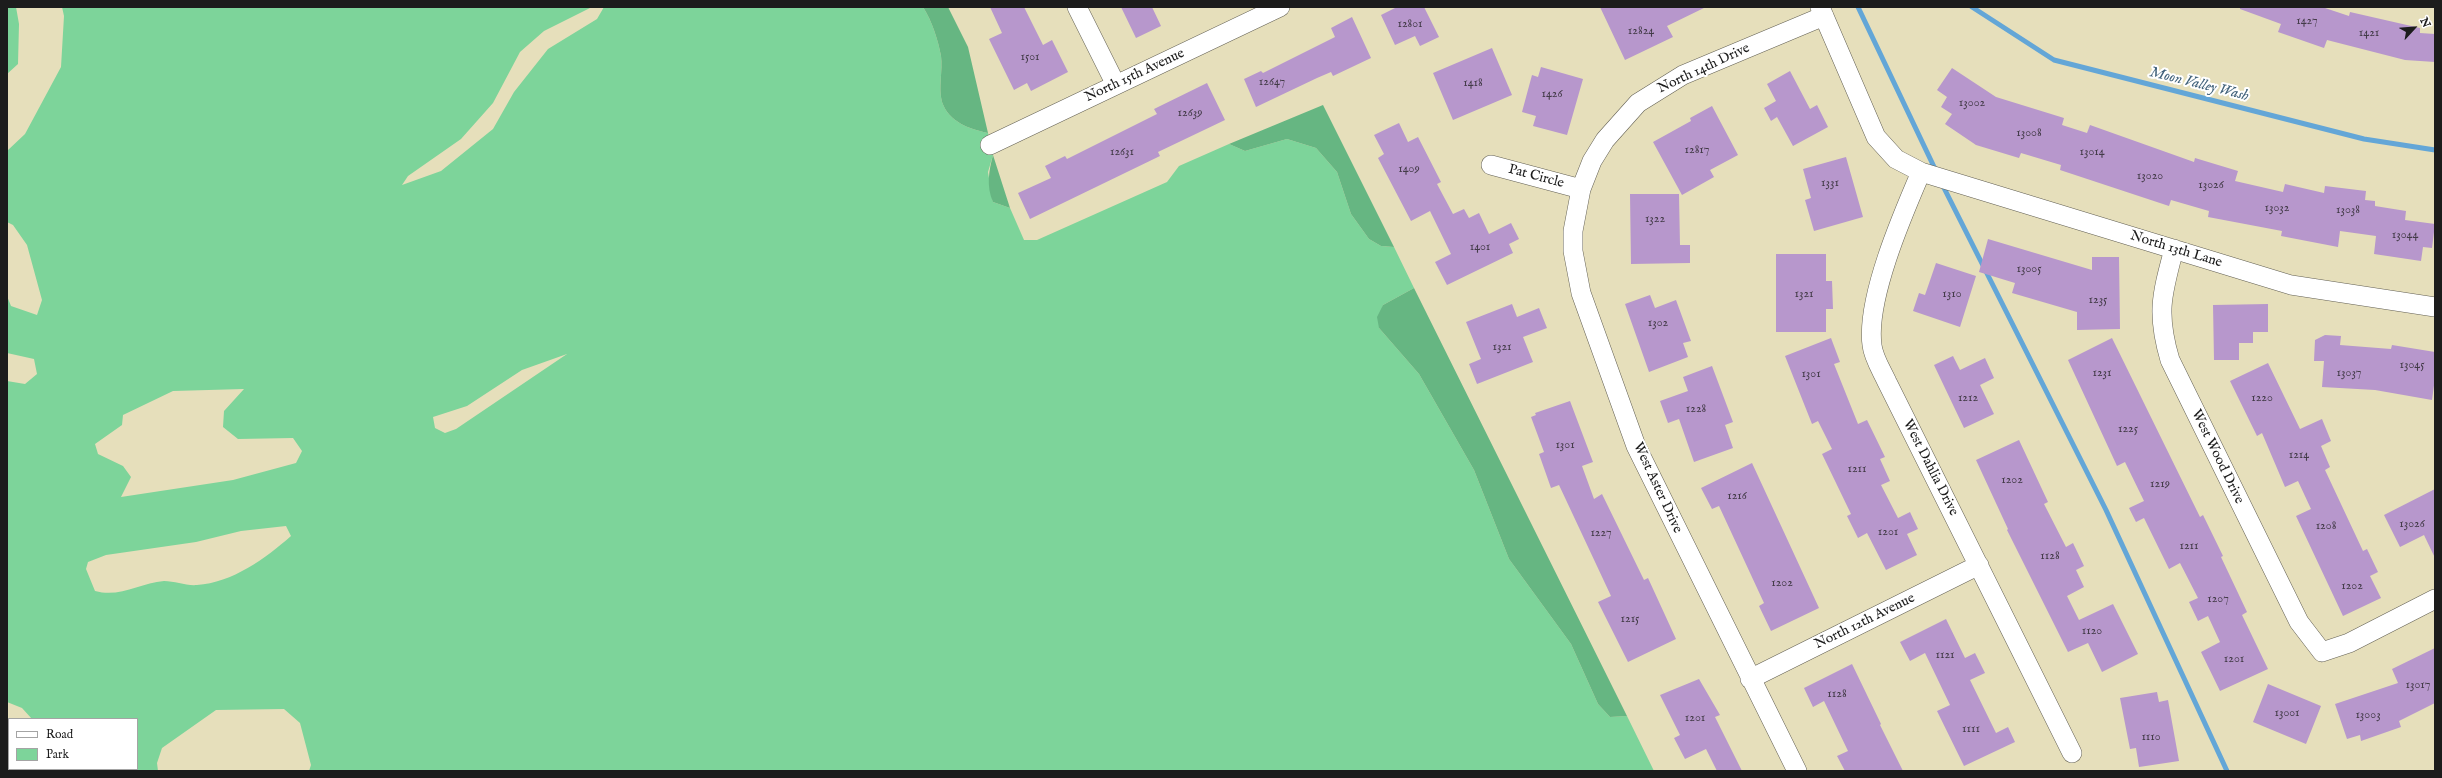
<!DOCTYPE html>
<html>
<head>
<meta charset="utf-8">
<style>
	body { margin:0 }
	#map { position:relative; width:2442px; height:778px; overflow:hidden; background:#e6dfbb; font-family:"IM FELL English",serif }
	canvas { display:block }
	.frame { position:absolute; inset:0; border:8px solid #1c1c1c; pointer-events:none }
	.legend { position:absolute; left:8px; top:718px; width:130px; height:52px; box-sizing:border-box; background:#fff; border:1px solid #a4a4a4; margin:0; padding:5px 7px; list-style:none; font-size:12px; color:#1c1c1c }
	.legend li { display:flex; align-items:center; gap:8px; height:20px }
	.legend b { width:20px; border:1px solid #a4a4a4 }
	.north { position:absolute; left:2394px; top:8px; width:40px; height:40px; -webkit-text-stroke:3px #fff; paint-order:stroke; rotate:64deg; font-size:11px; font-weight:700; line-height:16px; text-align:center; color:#1c1c1c }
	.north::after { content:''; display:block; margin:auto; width:14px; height:18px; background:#1c1c1c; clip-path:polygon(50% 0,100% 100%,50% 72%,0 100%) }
</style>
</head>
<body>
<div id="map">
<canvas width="2442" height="778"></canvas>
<div class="frame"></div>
<ul class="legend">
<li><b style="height:5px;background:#fff"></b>Road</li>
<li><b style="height:11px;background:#7dd49a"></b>Park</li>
</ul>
<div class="north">N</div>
</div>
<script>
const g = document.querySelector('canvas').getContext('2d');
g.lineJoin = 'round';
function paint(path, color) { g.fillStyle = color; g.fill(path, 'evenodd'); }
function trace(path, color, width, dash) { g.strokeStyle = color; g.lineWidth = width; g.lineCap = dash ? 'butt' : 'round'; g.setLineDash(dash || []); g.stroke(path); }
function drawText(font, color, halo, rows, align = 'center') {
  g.font = font + ' "IM FELL English",serif'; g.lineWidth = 4; g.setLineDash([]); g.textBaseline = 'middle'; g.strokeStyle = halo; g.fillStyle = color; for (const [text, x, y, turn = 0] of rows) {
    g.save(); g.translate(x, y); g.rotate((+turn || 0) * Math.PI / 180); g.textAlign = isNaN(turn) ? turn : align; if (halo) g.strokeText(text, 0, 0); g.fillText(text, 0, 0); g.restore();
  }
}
const green = new Path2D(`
	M7,7h9l3,17 -1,40 -11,10z
	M62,7h530l-48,24 -24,21 -27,51 -32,36 -53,37 -6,9 39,-14 52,-42 21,-37 34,-43 49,-30 7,-12h319c9,14 15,33 18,49 2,14 -3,32 1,46 7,20 27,27 46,31l5,22 -5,17 5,30 17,6 14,32h13l130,-58 12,-16 50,-22 16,7 42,-12 29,9 21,24 14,42 18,25 12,7 13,1 20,41 -31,17 -4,23 40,46 55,96 35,89 62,85 27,60 12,13 17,-1 27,55h-1345l2,-6 -11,-42 -16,-14 -68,1 -54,38 -5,15 1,8h-82l-1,-2h62v-50h-105l-10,-11 -15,-6v-321l18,3 12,-10 -3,-15 -27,-6v-57l4,10 26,9 5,-15 -15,-55 -14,-20 -6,-3v-71l18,-17 36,-67 3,-51zM567,354l-111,75 -11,4 -10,-5 -2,-11 34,-11 55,-36zM244,389l-20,22 -1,16 15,12 55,-1 9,13 -6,12 -63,17 -112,17 10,-20 -8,-11 -25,-12 -3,-10 27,-19 1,-10 50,-24zM286,526l5,10c-25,22 -59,47 -94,49 -11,1 -22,-4 -33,-4 -24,2 -44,17 -69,10l-9,-22 2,-7 18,-7 90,-13 45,-11z`);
const forest = new Path2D(`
	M923,7h25l20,40 20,86c-19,-4 -39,-11 -46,-31 -4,-14 1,-32 -1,-46 -3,-16 -9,-35 -18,-49z
	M1323,105l71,142 -13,-1 -12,-7 -18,-25 -14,-42 -21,-24 -29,-9 -42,12 -16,-7z
	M993,155l17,53 -17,-6c-7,-16 -4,-32 0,-47z
	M1414,288l213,428 -17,1 -12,-13 -27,-60 -62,-85 -35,-89 -55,-96 -40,-46 -2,-11 6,-12z`);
const stream = new Path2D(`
	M1858,7l78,164
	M1972,7l82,53 310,79 71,11
	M1942,184l164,326 121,261`);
const building = new Path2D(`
	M990,7h34l19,38 9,-5 16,32 -37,19 -4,-8 -13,7 -25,-51 13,-6z
	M1121,7h31l9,19 -25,12z
	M1397,7h27l15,30 -19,9 -5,-10 -20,9 -14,-30z
	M1600,7h106l-39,19 6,11 -48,23z
	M2240,7h82l27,9 1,-4 70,16v5l15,1v28l-30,-2 -78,-20 -3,8 -46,-16 3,-8 -41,-15z
	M1352,17l19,41 -38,18 -2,-4 -14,6 -61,29 -12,-28 17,-8 2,2 72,-36 -4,-9z
	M1492,48l20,47 -59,25 -20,-47z
	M1541,67l42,12 -16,56 -34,-9 3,-10 -14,-4 10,-37 6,2z
	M1952,68l44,29 68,21 -2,7 25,8 3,-8 104,37 1,-4 43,13 -3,10 48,11 2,-8 39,9 1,-7 41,5 -1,9 10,1v5l31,5 -1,9 30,4 -3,24 -9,-1 -2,14 -47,-7 2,-18 -36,-5 -2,16 -57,-11 1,-5 -74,-14 1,-6 -38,-11 -2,6 -109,-36 1,-5 -40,-12 -2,5 -43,-13 -31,-21 7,-10 -11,-7 6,-10 -10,-7z
	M1790,71l20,38 7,-4 11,22 -35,19 -16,-29 -6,4 -7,-13 12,-7 -9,-17z
	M1207,83l18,37 -67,32 2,4 -130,63 -12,-26 33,-15 -6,-12 20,-10 2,3 90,-45 -3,-5z
	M1712,106l26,49 -28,15 4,7 -32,18 -29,-53 38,-21 -1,-3z
	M1399,123l9,19 10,-5 23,45 -4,2 16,30 11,-5 5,9 10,-5 10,21 22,-11 8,16 -10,5 4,9 -66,32 -12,-23 16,-8 -21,-43 -19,10 -33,-63 6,-4 -10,-19z
	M1846,157l17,60 -49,14 -9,-31 6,-2 -8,-29z
	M1630,194h49l1,51h10v18l-59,1z
	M1988,239l104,31v-13h27l1,72 -43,1v-18l-65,-19 3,-10 -36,-11z
	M1776,254h50v27h6l1,28h-7v23h-50z
	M1936,263l40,13 -16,51 -47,-16 6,-18 6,2z
	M1650,295l5,13 21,-8 15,41 -8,2 5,14 -39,15 -24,-68z
	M1512,304l5,13 22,-9 8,20 -24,9 10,25 -56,22 -8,-20 12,-5 -15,-37z
	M2268,304v28h-15v11h-14v17h-25l-1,-55z
	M2325,335l16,1 -1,9 51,4 1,-4 43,7v26l-3,22 -57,-10 -53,-3 2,-26h-10l1,-21z
	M1831,338l9,24 -6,2 24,60 9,-4 18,37 -5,2 10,22 -9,4 17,33 12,-6 8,17 -11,5 10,21 -31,15 -19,-37 -9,5 -11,-22 4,-2 -29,-60 10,-5 -14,-28 -6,3 -27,-68z
	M2112,338l88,179 3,-2 20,41 -2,1 26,55 -5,3 26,54 -48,22 -19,-39 19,-10 -12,-26 -10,5 -9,-19 9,-4 -18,-35 -11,6 -25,-51 -8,4 -7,-14 15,-7 -19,-39 -8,4 -49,-106z
	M1953,356l7,14 25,-12 9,20 -14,7 14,29 -30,14 -30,-63z
	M2268,363l32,66 22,-10 9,22 -10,5 9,21 -5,3 38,81 4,-2 11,23 -8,4 11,22 -38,18 -47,-100 15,-7 -13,-28 -13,6 -23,-54 -5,3 -27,-55z
	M1712,366l21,56 -8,3 8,23 -39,14 -15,-43 -11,4 -8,-22 28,-10 -5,-14z
	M1570,401l23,61 -11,4 12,33 8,-5 42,86 4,-2 28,61 -48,23 -30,-60 13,-6 -52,-111 -8,3 -12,-34 5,-2 -13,-35 5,-2 -1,-2z
	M2019,440l29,62 -4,2 22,43 7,-4 11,23 -8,4 8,17 -17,9 12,24 34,-16 25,50 -36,18 -14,-29 -20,9 -61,-122 1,-1 -32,-69z
	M1752,463l67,145 -48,23 -12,-25 5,-3 -45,-97 -7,3 -11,-21z
	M2435,489v69l-11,-23 -24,12 -16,-32z
	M1946,619l19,39 10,-5 10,20 -15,7 26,53 12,-6 7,15 -51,24 -27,-55 13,-6 -25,-52 -15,8 -10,-19z
	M2435,648v55l-36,18 2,6 -40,14 -1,-6 -13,4 -12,-35 63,-21 -6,-14z
	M1852,664l29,60 -1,1 23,46h-58l-8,-15 11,-5 -24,-50 -11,6 -9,-19z
	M1699,679l21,36 -5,2 27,54h-25l-11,-22 -21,10 -11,-21 6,-3 -20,-40z
	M2268,684l53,22 -15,38 -53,-22z
	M2157,692l2,10 9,-2 11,61 -40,6 -3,-19 -6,1 -10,-51z`);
const minor = new Path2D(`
	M1077,7l39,78
	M1820,7l56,130 20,22 25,13 370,113 144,22
	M990,145l290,-138
	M1491,165l90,24
	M1921,172c-19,44 -55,127 -49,173 1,12 10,26 15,37l185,371
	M2174,249c-12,45 -18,64 -4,111l129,262 23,30 27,-9 86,-44
	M1750,679l229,-114
	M1797,771l-161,-325 -55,-153 -8,-42v-20l8,-42 11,-28 13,-21 33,-37 45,-28 141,-59`);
const numberNames = [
	["1427",2307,22],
	["12801",1410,25],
	["12824",1641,32],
	["1421",2369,34],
	["1501",1030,58],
	["12647",1272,83],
	["1418",1473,84],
	["1426",1552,95],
	["13002",1972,104],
	["12639",1190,114],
	["13008",2029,134],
	["12817",1697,151],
	["12631",1122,153],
	["13014",2092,153],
	["1409",1409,170],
	["13020",2150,177],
	["1331",1830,184],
	["13026",2211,186],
	["13032",2277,209],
	["13038",2348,211],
	["1322",1655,220],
	["13044",2405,236],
	["1401",1480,248],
	["13005",2029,270],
	["1321",1804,295],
	["1310",1952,295],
	["1235",2098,301],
	["1302",1658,324],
	["1321",1502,348],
	["13045",2412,366],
	["1231",2102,374],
	["13037",2349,374],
	["1301",1811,375],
	["1212",1968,399],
	["1220",2262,399],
	["1228",1696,410],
	["1225",2128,430],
	["1301",1565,446],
	["1214",2299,456],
	["1211",1857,470],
	["1202",2012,481],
	["1219",2160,485],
	["1216",1737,497],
	["13026",2412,525],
	["1208",2326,527],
	["1201",1888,533],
	["1227",1601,534],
	["1211",2189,547],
	["1128",2050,557],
	["1202",1782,584],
	["1202",2352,587],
	["1207",2218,600],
	["1215",1630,620],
	["1120",2092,632],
	["1121",1945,656],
	["1201",2234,660],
	["13017",2418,686],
	["1128",1837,695],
	["13001",2287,714],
	["13003",2368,716],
	["1201",1695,719],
	["1111",1971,730],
	["1110",2151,738]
];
const streetNames = [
	["North 14th Drive",1704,69,-25],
	["North 15th Avenue",1135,76,-25],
	["Pat Circle",1536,177,15],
	["North 13th Lane",2176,250,17],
	["West Wood Drive",2217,457,64],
	["West Dahlia Drive",1930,468,63],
	["West Aster Drive",1657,488,65],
	["North 12th Avenue",1865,622,-26]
];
const waterNames = [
	["Moon Valley Wash",2199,85,14]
];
paint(green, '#7dd49a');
paint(forest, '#66b682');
trace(stream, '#63a6d7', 5);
paint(building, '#b797cc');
trace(minor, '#636054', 20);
trace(minor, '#fff', 19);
drawText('12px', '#433b48', null, numberNames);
drawText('14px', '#1c1c1c', '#fff', streetNames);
drawText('italic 15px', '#40617a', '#fff', waterNames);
</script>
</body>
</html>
